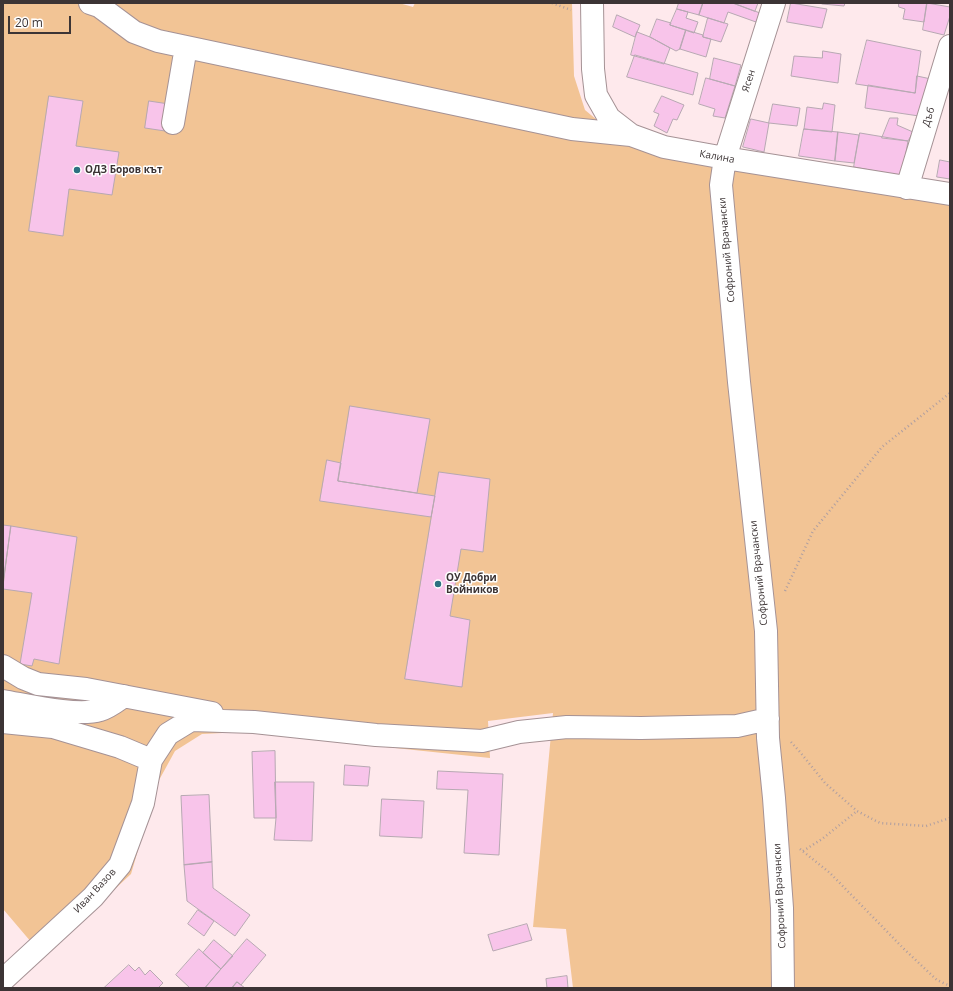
<!DOCTYPE html>
<html>
<head>
<meta charset="utf-8">
<style>
	body { margin:0 }
	#map { position:relative; width:953px; height:991px; overflow:hidden; background:#fee9ec; font-family:"Open Sans",sans-serif }
	canvas { display:block }
	.frame { position:absolute; inset:0; border:4px solid #3c3435; pointer-events:none }
	.scale { position:absolute; left:8px; top:16px; width:63px; height:18px; box-sizing:border-box; border:2px solid #3c3435; border-top:0; padding-left:5px; font-size:12px; line-height:14px; white-space:nowrap; color:#3c3435; -webkit-text-stroke:3px #fff; paint-order:stroke }
</style>
</head>
<body>
<div id="map">
<canvas width="953" height="991"></canvas>
<div class="frame"></div>
<div class="scale">20 m</div>
</div>
<script>
const g = document.querySelector('canvas').getContext('2d');
g.lineJoin = 'round';
function paint(path, color) { g.fillStyle = color; g.fill(path, 'evenodd'); }
function trace(path, color, width, dash) { g.strokeStyle = color; g.lineWidth = width; g.lineCap = dash ? 'butt' : 'round'; g.setLineDash(dash || []); g.stroke(path); }
function drawText(font, color, halo, rows, align = 'center') {
  g.font = font + ' "Open Sans",sans-serif'; g.lineWidth = 3; g.setLineDash([]); g.textBaseline = 'middle'; g.strokeStyle = halo; g.fillStyle = color; for (const [text, x, y, turn = 0] of rows) {
    g.save(); g.translate(x, y); g.rotate((+turn || 0) * Math.PI / 180); g.textAlign = isNaN(turn) ? turn : align; if (halo) g.strokeText(text, 0, 0); g.fillText(text, 0, 0); g.restore();
  }
}
const green = new Path2D(`
	M3,3h396l14,4 2,-4h157l2,73 11,34 36,30 329,60v788h-377l-7,-59 -33,-2 20,-214 -65,8 2,37 -247,-26 -41,2 -27,17 -17,31 -27,92 -88,82 -40,-47z`);
const building = new Path2D(`
	M679,3h24l-4,12 -22,-6z
	M703,3h30l27,10 -4,9 -28,-10 -4,11 -25,-8z
	M733,3h25l-3,8z
	M791,3l36,6 -5,19 -35,-6z
	M822,3h23l-1,3 -22,-2z
	M899,3h28l-3,19 -21,-3 2,-10 -6,-2z
	M927,3l23,4v9l-6,19 -21,-5z
	M677,9l11,3 -2,6 12,4 -4,11 -24,-8z
	M617,15l23,10 -5,12 -22,-10z
	M708,18l20,6 -7,18 -18,-5z
	M657,19l14,4 -1,2 16,5 -6,19 -4,2 -26,-14z
	M686,30l17,5v2l8,2 -5,18 -26,-8z
	M637,32l13,5 20,11 -6,16 -33,-9z
	M867,40l54,11 -6,42 -59,-9z
	M823,51l18,3 -3,29 -47,-7 3,-20 28,2z
	M635,55l63,18 -5,22 -66,-18z
	M714,58l27,7 -6,21 -25,-7z
	M917,76l14,3 -12,37 -54,-8 3,-23 47,8z
	M706,78l29,8 -10,32 -12,-2 2,-7 -16,-5z
	M49,96l34,5 -7,45 43,6 -7,43 -43,-6 -6,47 -34,-5z
	M662,96l22,9 -7,15 -4,-1 -6,14 -13,-7 5,-12 -5,-2z
	M149,101l20,3 -4,27 -20,-3z
	M824,103l11,2 -3,27 -28,-3 3,-22 15,2z
	M773,104l27,4 -3,18 -28,-3z
	M890,118h8l-1,7 16,7 -5,9 -26,-3z
	M751,119l18,4 -5,29 -21,-5z
	M804,129l34,3 -3,29 -36,-5z
	M838,132l21,3 -5,28 -19,-2z
	M860,133l48,8 -6,35 -48,-9z
	M940,160l10,2v17l-13,-2z
	M350,406l80,13 -13,74 -79,-12z
	M327,460l14,3 -3,18 97,15 -4,21 -111,-16z
	M439,472l51,7 -7,73 -22,-3 -11,67 20,4 -8,67 -57,-8z
	M3,525l8,1 -8,56z
	M11,526l66,11 -18,127 -25,-5 -2,7 -12,-2 12,-71 -29,-4z
	M275,751l1,67h-22l-2,-66z
	M345,765l25,2 -2,19 -24,-1z
	M438,771l65,3 -4,81 -35,-2 4,-63 -31,-1z
	M275,782h39l-2,59 -38,-1 2,-22z
	M209,795l3,67 -28,3 -3,-69z
	M382,799l42,2 -2,37 -42,-2z
	M212,862l1,26 37,27 -15,21 -48,-35 -3,-36z
	M198,910l16,11 -10,15 -16,-12z
	M527,924l5,16 -39,11 -5,-16z
	M247,939l19,16 -25,30 -4,-3 -5,6h-27z
	M214,940l19,16 -12,13 -18,-16z
	M199,949l22,20 -16,19h-15l-14,-13z
	M129,965l6,6 4,-4 6,8 5,-5 13,13 -5,5h-54z
	M567,976l1,12h-21l-1,-9z
	M237,982l8,6h-13z`);
const path = new Path2D(`
	M552,3l19,7
	M785,591l28,-60 69,-84 68,-54
	M791,742l9,10 25,31 32,28 23,12 46,3 24,-8
	M800,849l30,24 75,77 32,30 13,6
	M803,851l19,-12 35,-28`);
const minor = new Path2D(`
	M90,3l9,3 35,26 24,9 414,88 59,6
	M592,3l1,66 3,26 13,23 22,17 33,12 61,11 225,36
	M774,3l-49,155 -4,27 18,197 27,249 2,107 6,60 8,110 1,80
	M173,123l13,-76
	M907,188l43,-142
	M3,666l20,12 15,6 48,5 126,24
	M3,701c24,4 74,16 97,9 8,-2 17,-9 24,-14
	M3,722l50,5 67,20 31,13
	M3,980l90,-83 27,-32 23,-62 8,-43 17,-26 23,-14 63,2 122,13 106,6 37,-9 48,-5 74,1 96,-2 31,-7`);
const markers = [
	[77,170,4,"#2d7181"],
	[438,584,4,"#2d7181"]
];
const streetNames = [
	["Ясен",749,81,-72],
	["Дъб",929,117,-73],
	["Калина",717,157,10],
	["Софроний Врачански",727,250,-95],
	["Софроний Врачански",759,573,-96],
	["Иван Вазов",95,891,-47],
	["Софроний Врачански",780,896,-93]
];
const poiNames = [
	["ОДЗ Боров кът",85,170],
	["ОУ Добри",446,578],
	["Войников",446,590]
];
paint(green, '#f2c495');
paint(building, '#f8c4ea');
trace(building, '#b7a8b2', 1);
trace(minor, '#a59295', 24);
trace(path, '#ae9ea1', 2.5, [1, 3]);
trace(minor, '#fff', 22);
for (const [x, y, r, color] of markers) { const dot = new Path2D(); dot.arc(x, y, r, 0, 2 * Math.PI); g.fillStyle = color; g.fill(dot); trace(dot, '#fff', 1.5); }
drawText('10px', '#3c3435', '#fff', streetNames);
drawText('bold 10px', '#3c3435', '#fff', poiNames, 'left');
</script>
</body>
</html>
